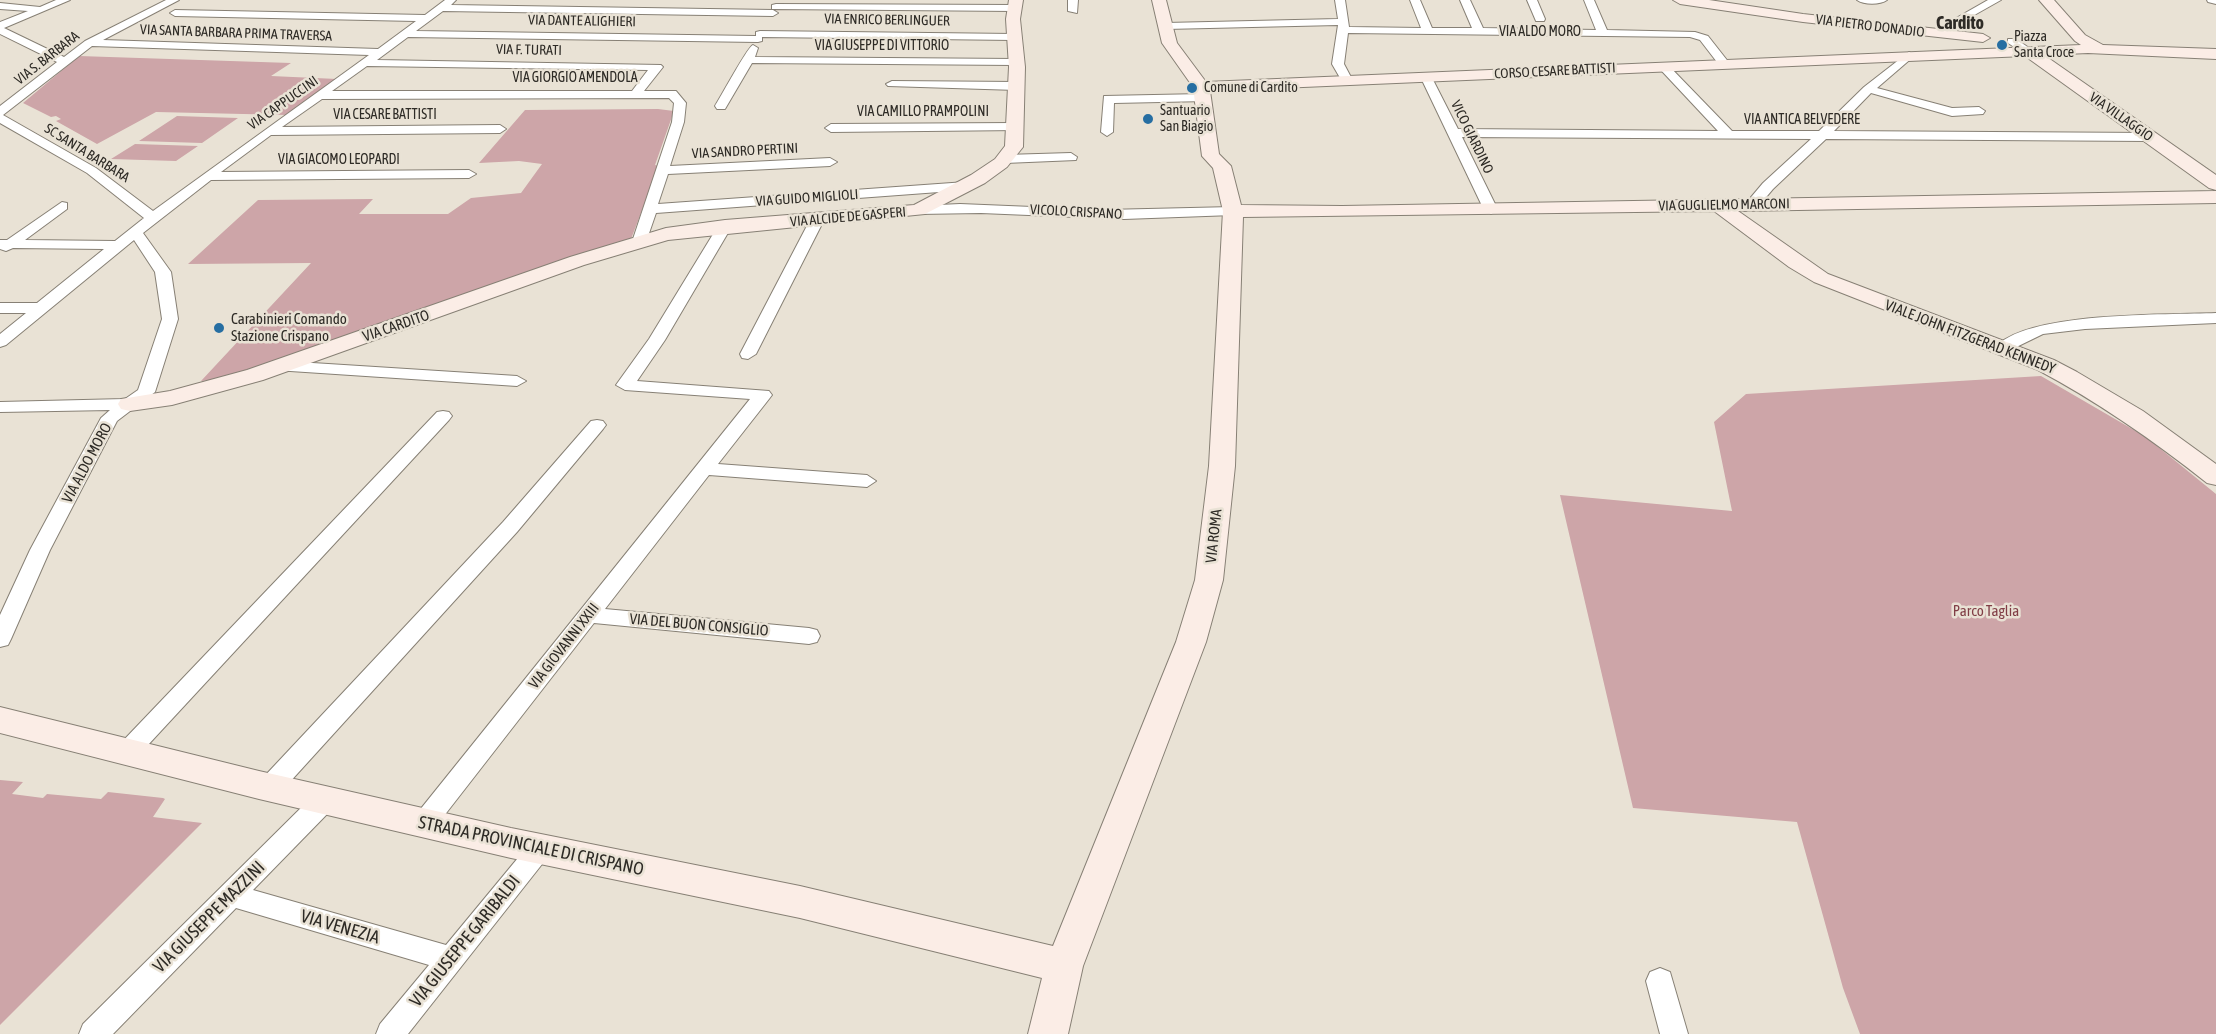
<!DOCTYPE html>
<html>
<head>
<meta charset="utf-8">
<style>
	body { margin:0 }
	canvas { display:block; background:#e9e2d5 }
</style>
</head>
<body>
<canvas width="2216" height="1034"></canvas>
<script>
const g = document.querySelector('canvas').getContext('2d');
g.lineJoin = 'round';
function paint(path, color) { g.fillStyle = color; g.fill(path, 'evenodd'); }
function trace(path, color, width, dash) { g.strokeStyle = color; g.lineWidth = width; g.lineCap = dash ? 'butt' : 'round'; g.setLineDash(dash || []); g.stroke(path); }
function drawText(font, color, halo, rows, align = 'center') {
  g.font = font + ' "Asap Condensed",sans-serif'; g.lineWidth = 5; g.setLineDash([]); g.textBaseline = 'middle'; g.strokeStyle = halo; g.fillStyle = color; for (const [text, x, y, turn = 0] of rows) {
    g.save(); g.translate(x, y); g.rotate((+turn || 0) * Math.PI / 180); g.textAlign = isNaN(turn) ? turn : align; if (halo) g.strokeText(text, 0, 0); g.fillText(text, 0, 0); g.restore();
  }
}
const green = new Path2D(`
	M79,56l212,7 -20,13 66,3 -50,36 -131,-3 -59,32 -41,-23 5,-2 -5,-3 -5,1 -28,-14z
	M658,109l16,2 -19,54 4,1 -28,73 -336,118 -80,23 -14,1 110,-118 -123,1 70,-64 115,-1 -14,15h89l23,-16 50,-5 21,-29 -23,-3 -40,2 46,-53z
	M177,116l61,2 -36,25 -63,-2z
	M135,144l63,2 -22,15 -65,-2z
	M2041,376l105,61 70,57v540h-356l-17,-46 -46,-166 -164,-14 -73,-313 172,16 -18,-89 32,-28z
	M0,780l23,2 -11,12 31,4 4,-4 54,5 7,-7 55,6 2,1 -12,18 49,6 -202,202z`);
const street = new Path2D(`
	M56,0h14l-66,28 60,29 21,-16 81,-41h13l-76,40 275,9 38,-28 -241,-5 -5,-3 5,-3 250,5 20,-15h11l-5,5 322,5 5,3 -5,3 -330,-5 -27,20 340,5v-4l4,-1 254,3 5,3 -5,3 -252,-3v4l-4,1 -350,-5 -31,23 284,5 2,2 -19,24h32l10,12 -2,19 -14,44 160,-8 7,4 -7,4 -162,8 -10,30 308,-22 7,4 -7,4 -310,23 -10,29 -7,4 -7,-4 40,-120 2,-19 -5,-5 -347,1 -40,28 218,-2 6,4 -6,4 -229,2 -50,37 248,-2 7,4 -7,4 -258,2 -68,53 28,39 7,47 -23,73 -38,29 -67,129 -39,89 -3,6 -8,2v-32l30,-65 71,-132 9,-8 -110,2v-10l125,-3 13,-9 24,-71 -7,-47 -21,-32 -128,105 -6,2v-13l26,-21h-26v-10h37l67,-54 -91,-1 -7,3 -6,-2v-9h7l55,-38 5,1v6l-42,31 90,1 29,-23 -57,-45 -87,-50v-17l57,-44 -57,-28v-12l28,-11 -28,-2v-6l40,4zM92,46l277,9 -216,156 -57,-43 -93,-53zM367,66l281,4 -16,21h-300z
	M1068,0h10l-1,13 -9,-2z
	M1335,0h10l4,27 72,1 -11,-28h10l12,28h40l-12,-28h10l13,28 113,2 -12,-30h10l13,30 88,2 13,4 22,28 -10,2 -20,-26 -10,-3 -342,-4 -4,31 9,17 -6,3 -4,-1 -11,-19 6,-39 -172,4 -5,-3 5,-3 172,-4z
	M1527,0h10l8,19 -1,2h-8z
	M1857,0h30c-7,5 -23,5 -30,0z
	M1988,0h13l-62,35 -9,-2z
	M2207,0h9v4l-8,-2z
	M776,4l239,1 5,3 -5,3 -243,-2v-4z
	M2008,39h8l16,11 -10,2 -14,-9z
	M753,45l5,3 -3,9 261,2 6,3 -6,3 -264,-2 -27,46h-8l-2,-3c6,-9 33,-60 38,-61z
	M1909,52l6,3 -2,2 -36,31 75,20 27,-1 6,4 -2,3 -31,2 -81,-23 -37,38 316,2 6,4 -6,4 -324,-2 -53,50 -16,19 -5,1 -7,-4 2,-3 16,-19 48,-44 -349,-2 36,73 -7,4 -7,-4 -63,-132 10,-2 27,53 260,2 -59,-63 -2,-2 6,-3 4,1 65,67h87l45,-44z
	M892,81l125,1 6,4 -6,4 -129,-4 -2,-2z
	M1203,94l6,4 -2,3 -93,2 -1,29 -6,4 -6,-4 3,-36z
	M1016,123l4,1v6l-189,2 -6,-4 6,-4z
	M1071,153l6,4 -1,3 -71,3 -7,-4 7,-4z
	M960,204l145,6 128,-3 7,4 -7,4 -109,4 -143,-6 -63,1 -7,-4 7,-4z
	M817,216l7,4 -68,134 -8,5 -6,-1 -2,-4 70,-134z
	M725,222l7,4 -67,114 -28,41 132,10 3,4 -3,4 -51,65 149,11 9,6 -9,6 -158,-12 -104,134 204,19 8,2 3,6 -3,6 -8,2 -215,-21 -161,207 -9,4 -9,-4 -4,-7 4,-7 335,-417 -125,-9 -9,-5 33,-46 69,-113z
	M2216,313v10l-131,6 -42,5 -41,20 -8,-5c28,-38 175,-34 222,-36z
	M281,361l236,15 9,5 -9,5 -242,-16 -2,-4z
	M443,411l6,1 3,4 -3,4 -314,339 -8,2 -8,-2 -4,-7 4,-7 318,-333z
	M597,420l6,1 3,4 -3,4 -86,103 -239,263 -9,3 -9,-3 -3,-7 3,-7 243,-259 88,-101z
	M325,790l9,3 3,7 -3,7 -81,83 193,55 86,-104 9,-3 9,3 4,8 -146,185h-32l4,-10 49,-59 -193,-57 -123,126h-34l4,-10 233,-231z
	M1660,968l10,4 18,62h-28l-14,-53 4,-9z`);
const secondary = new Path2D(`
	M1009,0h14l-3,19 5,48 -2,80 -16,20 -22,16 -60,31 -257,26 -84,25 -321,115 -91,25 -42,6 -9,-2 -3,-5 3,-5 49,-8 77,-21 323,-113 96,-29 59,-8 189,-15 57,-30 24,-16 10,-13 4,-79 -3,-48z
	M1152,0h14l11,43 29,39 875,-37 -6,-4 -36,-41h15l31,35 18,10 113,4v10l-128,-6 -44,2 172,120v15l-7,-2 -184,-132 -815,35 9,63 12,12 10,39 101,1 874,-15v12l-478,8 90,63 226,86 23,12 66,39 73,53v21l-9,-2c-54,-43 -109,-81 -169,-113l-224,-88 -25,-15 -75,-56 -471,6 -8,249 -12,114 -17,62 -123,324 -15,68h-40l14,-56 -242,-60 -289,-60 -252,-59 -259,-66v-26l259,64 252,57 289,58 253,60 123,-304 19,-62 14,-114 14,-255 -10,-43 -11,-12 -9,-69 -31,-44z
	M1673,0h36l94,14 180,20 7,4 -7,4 -180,-20 -123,-18z`);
const markers = [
	[2002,45,6,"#266ea2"],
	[1192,88,6,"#266ea2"],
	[1148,119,6,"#266ea2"],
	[219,328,6,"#266ea2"]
];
const farStreetnames = [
	["VIA ENRICO BERLINGUER",887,20,1],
	["VIA DANTE ALIGHIERI",582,21,1],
	["VIA PIETRO DONADIO",1870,26,7],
	["VIA ALDO MORO",1540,32],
	["VIA SANTA BARBARA PRIMA TRAVERSA",236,33,2],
	["VIA GIUSEPPE DI VITTORIO",882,46],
	["VIA F. TURATI",529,50,1],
	["VIA S. BARBARA",47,58,-38],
	["CORSO CESARE BATTISTI",1555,71,-3],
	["VIA GIORGIO AMENDOLA",575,78],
	["VIA CAPPUCCINI",283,103,-35],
	["VIA CAMILLO PRAMPOLINI",923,112],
	["VIA CESARE BATTISTI",385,115],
	["VIA VILLAGGIO",2121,117,35],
	["VIA ANTICA BELVEDERE",1802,120],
	["VICO GIARDINO",1472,137,64],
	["VIA SANDRO PERTINI",745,151,-3],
	["SC SANTA BARBARA",87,153,32],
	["VIA GIACOMO LEOPARDI",339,160],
	["VIA GUIDO MIGLIOLI",807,198,-4],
	["VIA GUGLIELMO MARCONI",1724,205,-1],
	["VICOLO CRISPANO",1076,212,3],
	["VIA ALCIDE DE GASPERI",848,217,-5]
];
const farPoinames = [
	["Piazza",2014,37],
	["Santa Croce",2014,53],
	["Comune di Cardito",1204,88],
	["Santuario",1160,111],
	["San Biagio",1160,127]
];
const poiNames = [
	["Carabinieri Comando",231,319],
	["Stazione Crispano",231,336]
];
const streetNames = [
	["VIA CARDITO",396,326,-19],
	["VIALE JOHN FITZGERAD KENNEDY",1970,337,21],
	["VIA ALDO MORO",87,463,-62],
	["VIA ROMA",1214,536,-84],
	["VIA DEL BUON CONSIGLIO",699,625,5],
	["VIA GIOVANNI XXIII",564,646,-52]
];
const parkNames = [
	["Parco Taglia",1986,611]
];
const farDistrictnames = [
	["Cardito",1960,23]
];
const nearStreetnames = [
	["STRADA PROVINCIALE DI CRISPANO",531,846,12],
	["VIA GIUSEPPE MAZZINI",209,917,-45],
	["VIA VENEZIA",340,927,16],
	["VIA GIUSEPPE GARIBALDI",465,941,-51]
];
paint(green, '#cda5a8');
trace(street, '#878075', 2);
trace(secondary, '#878075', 2);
paint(street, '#fff');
paint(secondary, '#fbede6');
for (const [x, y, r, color] of markers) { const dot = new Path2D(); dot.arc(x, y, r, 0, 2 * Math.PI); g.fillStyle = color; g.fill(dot); trace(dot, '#e9e2d5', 2); }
drawText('14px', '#2e2b26', '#e9e2d5', farStreetnames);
drawText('14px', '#2e2b26', '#e9e2d5', farPoinames, 'left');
drawText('15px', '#2e2b26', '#e9e2d5', poiNames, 'left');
drawText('15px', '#2e2b26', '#e9e2d5', streetNames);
drawText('15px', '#813e46', '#e9e2d5', parkNames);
drawText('bold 18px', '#2e2b26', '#e9e2d5', farDistrictnames);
drawText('18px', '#2e2b26', '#e9e2d5', nearStreetnames);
</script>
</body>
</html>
